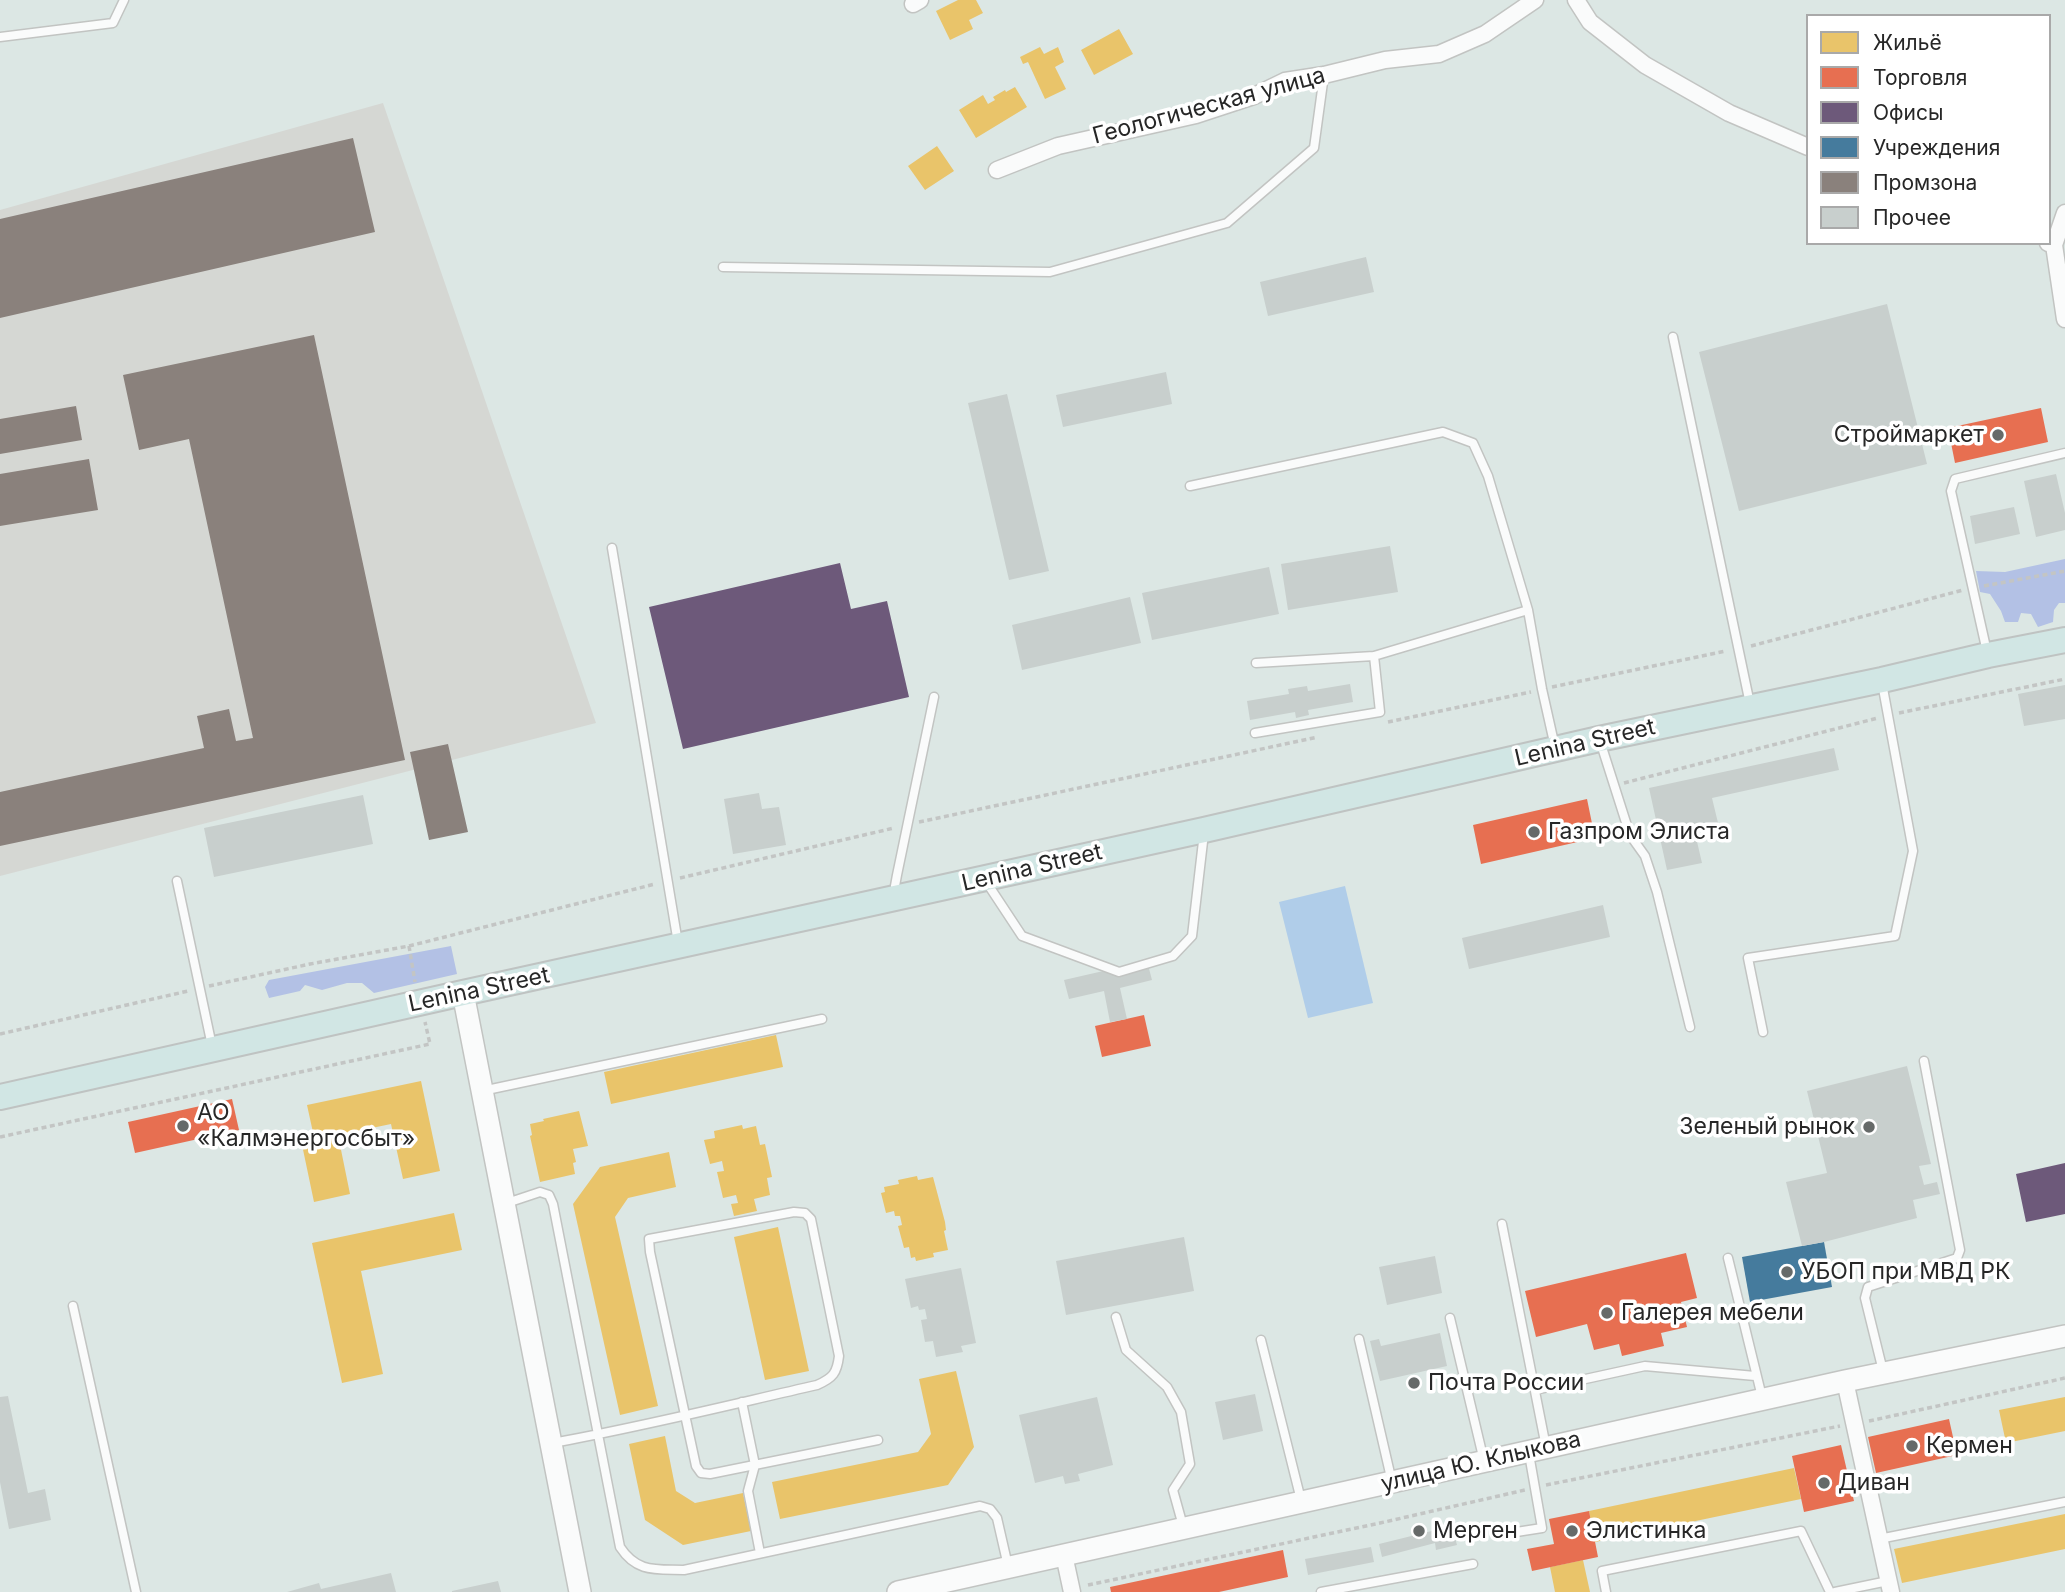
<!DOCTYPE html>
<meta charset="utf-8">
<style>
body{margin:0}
#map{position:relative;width:2065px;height:1592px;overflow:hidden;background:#dce7e4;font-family:Inter,sans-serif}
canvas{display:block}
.legend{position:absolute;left:1806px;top:14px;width:245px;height:231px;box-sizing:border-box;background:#fff;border:2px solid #a9a9a9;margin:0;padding:9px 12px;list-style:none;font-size:21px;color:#272727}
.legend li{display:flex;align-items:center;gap:14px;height:35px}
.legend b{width:35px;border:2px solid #a9a9a9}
</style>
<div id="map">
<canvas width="2065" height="1592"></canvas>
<ul class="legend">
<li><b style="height:19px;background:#e9c46a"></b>Жильё</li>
<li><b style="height:19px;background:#e76f51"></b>Торговля</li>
<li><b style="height:19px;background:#6d597a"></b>Офисы</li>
<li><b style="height:19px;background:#457b9d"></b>Учреждения</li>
<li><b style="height:19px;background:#8a817c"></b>Промзона</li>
<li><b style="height:19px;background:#c8cfcd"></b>Прочее</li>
</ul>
</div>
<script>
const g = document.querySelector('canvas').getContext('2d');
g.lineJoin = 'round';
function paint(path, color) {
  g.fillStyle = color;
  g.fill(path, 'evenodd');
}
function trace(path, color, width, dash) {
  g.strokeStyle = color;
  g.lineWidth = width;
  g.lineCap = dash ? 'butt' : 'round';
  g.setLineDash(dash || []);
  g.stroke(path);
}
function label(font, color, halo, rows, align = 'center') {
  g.font = font + ' Inter,sans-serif';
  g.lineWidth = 7;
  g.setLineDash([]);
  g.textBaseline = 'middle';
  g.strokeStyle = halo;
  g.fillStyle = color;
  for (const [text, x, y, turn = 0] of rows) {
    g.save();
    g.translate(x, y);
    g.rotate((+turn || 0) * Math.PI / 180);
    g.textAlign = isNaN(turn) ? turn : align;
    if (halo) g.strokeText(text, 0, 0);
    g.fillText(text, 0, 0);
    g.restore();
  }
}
paint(new Path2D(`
 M383,103l213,620 -596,153v-666z`), '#d5d7d3');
paint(new Path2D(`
 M2065,559v44h-6l-5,7 -1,12 -15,5 -7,-13 -10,-1 -3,9h-13l-4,-11 -11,-17 -10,-2 -4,-21 29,1z
 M451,946l6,28 -83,19 -12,-10h-15l-25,7 -17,-5 -5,6 -31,7 -4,-11 4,-7z`), '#b3c1e5');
paint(new Path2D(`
 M1345,886l28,117 -65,15 -29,-116z`), '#b0cde9');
paint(new Path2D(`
 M958,0h18l7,13 -14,7 4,9 -23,11 -14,-29z
 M1119,29l14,25 -39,21 -13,-25z
 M1040,47l4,7 14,-7 6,15 -9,5 11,22 -21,10 -17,-37 -5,2 -3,-7z
 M1015,87l12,20 -51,31 -17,-28 24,-15 5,9 7,-4 -2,-3 12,-7 1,2z
 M937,146l17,25 -29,19 -17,-24z
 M776,1035l7,32 -172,37 -7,-32z
 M421,1081l19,90 -37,8 -12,-55 -53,11 12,59 -36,8 -13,-62 13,-3 -7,-32z
 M579,1111l9,35 -15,3 3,13 -3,1 2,11 -35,8 -10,-46 2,-1 -2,-11 14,-3 -1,-2z
 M742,1125l1,4 13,-3 4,19 5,-1 7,33 -5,1 3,17 -16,4 3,12 -23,5 -3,-12 7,-1 -2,-8 -13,3 -6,-26 7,-1 -2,-10 -12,3 -6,-24 11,-2 -1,-7z
 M669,1152l7,35 -48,11 -13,19 43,189 -38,9 -47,-211 27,-37z
 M917,1176l1,4 15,-3 12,45 1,8 -2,1 4,19 -15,3 1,4 -18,4 -1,-4 -4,1 -2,-11 -5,1 -6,-22 4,-1 -2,-9h-5l-1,-5 -8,2 -5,-20 4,-1 -1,-5 15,-3 -1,-4z
 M454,1213l8,37 -101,21 22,103 -41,9 -30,-140z
 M778,1227l31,144 -44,9 -31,-143z
 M956,1371l18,76 -26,38 -168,34 -8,-37 146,-30 13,-18 -12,-55z
 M2065,1397v34l-59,12 -7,-33z
 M665,1436l11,55 19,12 48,-10 8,38 -68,14 -38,-25 -16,-76z
 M1794,1468l7,31 -206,43 -6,-31z
 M2065,1514v35l-163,34 -8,-34z
 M1583,1560l7,32h-35l-5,-25z`), '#e9c46a');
paint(new Path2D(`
 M2041,408l7,34 -93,21 -7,-35z
 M1587,799l8,39 -114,26 -8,-39z
 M1144,1015l7,31 -49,11 -7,-31z
 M232,1099l7,31 -104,23 -7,-31z
 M1686,1253l11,45 -16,4 6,25 -26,6 3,13 -42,10 -3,-12 -25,6 -7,-26 -51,13 -11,-46z
 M1949,1419l8,36 -81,18 -8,-36z
 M1841,1445l13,56 -50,11 -12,-56z
 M1589,1511l9,46 -66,14 -5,-22 27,-5 -5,-25z
 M1283,1550l5,27 -69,15h-108l-1,-5z`), '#e76f51');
paint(new Path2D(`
 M840,563l11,46 36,-8 22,96 -226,52 -34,-142z
 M2065,1163v51l-39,8 -10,-48z`), '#6d597a');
paint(new Path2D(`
 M1824,1242l8,45 -82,15 -8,-45z`), '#457b9d');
paint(new Path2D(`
 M353,138l22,94 -375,86v-99z
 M314,335l91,425 -405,86v-54l204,-44 -7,-32 32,-7 7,32 17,-3 -64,-299 -50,11 -16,-75z
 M76,406l6,34 -82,14v-35z
 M89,459l9,51 -98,16v-52z
 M448,744l20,88 -39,8 -19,-88z`), '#8a817c');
paint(new Path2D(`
 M1366,257l8,35 -106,24 -8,-34z
 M1887,304l40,160 -188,47 -40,-159z
 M1166,372l6,32 -109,23 -7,-32z
 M1007,394l42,177 -40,9 -41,-177z
 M2056,474l9,39v17l-29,7 -12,-56z
 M2014,507l6,27 -45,10 -5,-28z
 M1390,546l8,46 -110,18 -7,-46z
 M1269,567l10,47 -127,26 -10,-47z
 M1130,597l11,46 -119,27 -10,-45z
 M1350,684l3,18 -45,8 1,5 -13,3 -1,-6 -45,8 -3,-19 42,-7 -1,-5 19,-3 1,5z
 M2065,685v34l-41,7 -6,-32z
 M1834,748l5,22 -127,28 7,29 -24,6 7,30 -35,7 -18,-82z
 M759,793l3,16 17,-2 7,38 -53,9 -9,-55z
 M363,795l10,49 -159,33 -10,-49z
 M1603,905l7,32 -141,32 -7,-31z
 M1147,961l5,19 -32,8 7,31 -17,3 -6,-31 -35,8 -5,-19z
 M1907,1066l24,98 -12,2 5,19 13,-3 3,12 -27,6 4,18 -93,24 -22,4 -16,-64 41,-9 -20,-82z
 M1184,1237l10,54 -128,24 -10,-54z
 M1435,1256l7,37 -55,12 -8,-38z
 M961,1268l15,75 -15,3 2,6 -27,5 -3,-16 -8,1 -4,-22 6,-1 -2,-10 -6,1 -1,-4 -7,2 -6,-29z
 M1440,1333l7,33 -67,15 -10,-40 9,-2 2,7z
 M1255,1394l8,37 -40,9 -8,-38z
 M8,1396l20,97 17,-4 6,31 -42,9 -9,-47v-85z
 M1097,1397l16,68 -35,9 2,7 -15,3 -2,-8 -28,7 -16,-68z
 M1452,1526l5,19 -21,5 -1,-7 -53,14 -3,-13z
 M1371,1547l3,15 -66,13 -3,-16z
 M391,1573l5,19h-109l32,-9 2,6z
 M498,1581l3,11h-49v-1z`), '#c8cfcd');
const lane = new Path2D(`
 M0,37l113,-14 11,-23
 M723,267l327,5 177,-49 87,-75 10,-73
 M1673,337l77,367
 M1190,486l253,-54 30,11 15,33 40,134 14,79 13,58
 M612,548l66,395
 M1987,652l-36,-161 4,-12 110,-26
 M1256,663l118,-7 154,-46
 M1255,733l125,-21 -6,-56
 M1600,741l30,94 15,21 12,36 33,135
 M177,881l35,165
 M987,883l35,53 97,36 54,-16 19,-20 12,-103
 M898,896l-3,-10 2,-11 37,-178
 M1763,1032l-15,-74 147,-22 18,-85 -31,-168
 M482,1091l340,-72
 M507,1203l33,-11 9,3 4,9 67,343c17,26 36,22 64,23l296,-64 10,3 7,9 11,48
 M1502,1224l44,223
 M1728,1258l34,139
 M73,1306l63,286
 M1116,1317l10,33 41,37 14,25 9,52 -17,26 10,36
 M1450,1318l34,143
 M1359,1339l33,143
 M1261,1340l40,160
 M1883,1371l-18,-73 3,-11 89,-29 3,-8 -36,-189
 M1535,1390l110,-24 110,10
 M742,1402l13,63 -7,26 12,62
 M552,1443c89,-16 177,-38 265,-58 16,-7 20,-12 22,-29l-28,-137 -6,-6 -11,-1 -145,27 1,13 46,214 5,7 9,1 168,-34
 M1510,1533l32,-5 -13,-74
 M1879,1539l186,-37
 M1321,1592l152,-28
 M1606,1592l-4,-21 199,-40 29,61
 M1835,1592l53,-11`);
const street = new Path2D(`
 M1576,0l14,22 55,43 84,48 79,34
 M913,4l7,-4
 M997,170l61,-24 138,-31 58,-19 31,-15 39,-6 61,-15 54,-6 46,-20 50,-34
 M2048,243l6,2 11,74
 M2054,245l11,-32
 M1845,1381l46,211
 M1064,1555l8,37`);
const secondary = new Path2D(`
 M463,993l117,599
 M898,1592l947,-211 220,-45`);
const primary = new Path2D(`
 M0,1097l463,-104 741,-163 395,-91 283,-59 106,-25 77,-15`);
trace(lane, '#c2c4c2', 11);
trace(street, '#c2c4c2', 19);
trace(secondary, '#c2c4c2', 24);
trace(primary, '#bfc3c2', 28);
trace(new Path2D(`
 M1984,586l81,-15
 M1751,646l212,-56
 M1552,687l174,-36
 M1899,713l166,-34
 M1388,722l143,-30
 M1624,783l254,-65
 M919,822l399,-85
 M680,878l214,-50
 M409,946l6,36
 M209,986l101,-22 99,-18 246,-62
 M0,1034l188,-43
 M0,1137l430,-93 -5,-22
 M1869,1421l196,-43
 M1546,1485l294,-59
 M1088,1585l292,-62 145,-33`), '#c3c5c4', 3.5, [5, 3.5]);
trace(lane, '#fafbfb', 8);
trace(street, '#fafbfb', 16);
trace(secondary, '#fafbfb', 21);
trace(primary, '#d1e6e4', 24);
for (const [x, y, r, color] of [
 [1998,435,7,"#666a69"],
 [1534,832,7,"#666a69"],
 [183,1126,7,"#666a69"],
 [1869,1127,7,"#666a69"],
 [1787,1272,7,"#666a69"],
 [1607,1313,7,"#666a69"],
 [1414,1383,7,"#666a69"],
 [1912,1446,7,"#666a69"],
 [1824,1483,7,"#666a69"],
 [1419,1531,7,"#666a69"],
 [1572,1531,7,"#666a69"]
]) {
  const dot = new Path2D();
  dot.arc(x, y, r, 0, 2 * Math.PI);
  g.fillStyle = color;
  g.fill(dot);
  trace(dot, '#fff', 2.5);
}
label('23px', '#272727', '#fff', [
 ["Геологическая улица",1209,106,-15],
 ["Lenina Street",1585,743,-13],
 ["Lenina Street",1032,868,-13],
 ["Lenina Street",479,990,-12],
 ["улица Ю. Клыкова",1481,1462,-13]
]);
label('23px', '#272727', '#fff', [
 ["Строймаркет",1984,435,"right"],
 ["Газпром Элиста",1548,832],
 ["АО",197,1113],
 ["«Калмэнергосбыт»",197,1139],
 ["Зеленый рынок",1855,1127,"right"],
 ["УБОП при МВД РК",1801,1272],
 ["Галерея мебели",1621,1313],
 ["Почта России",1428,1383],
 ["Кермен",1926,1446],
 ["Диван",1838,1483],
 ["Мерген",1433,1531],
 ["Элистинка",1586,1531]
], 'left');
</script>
